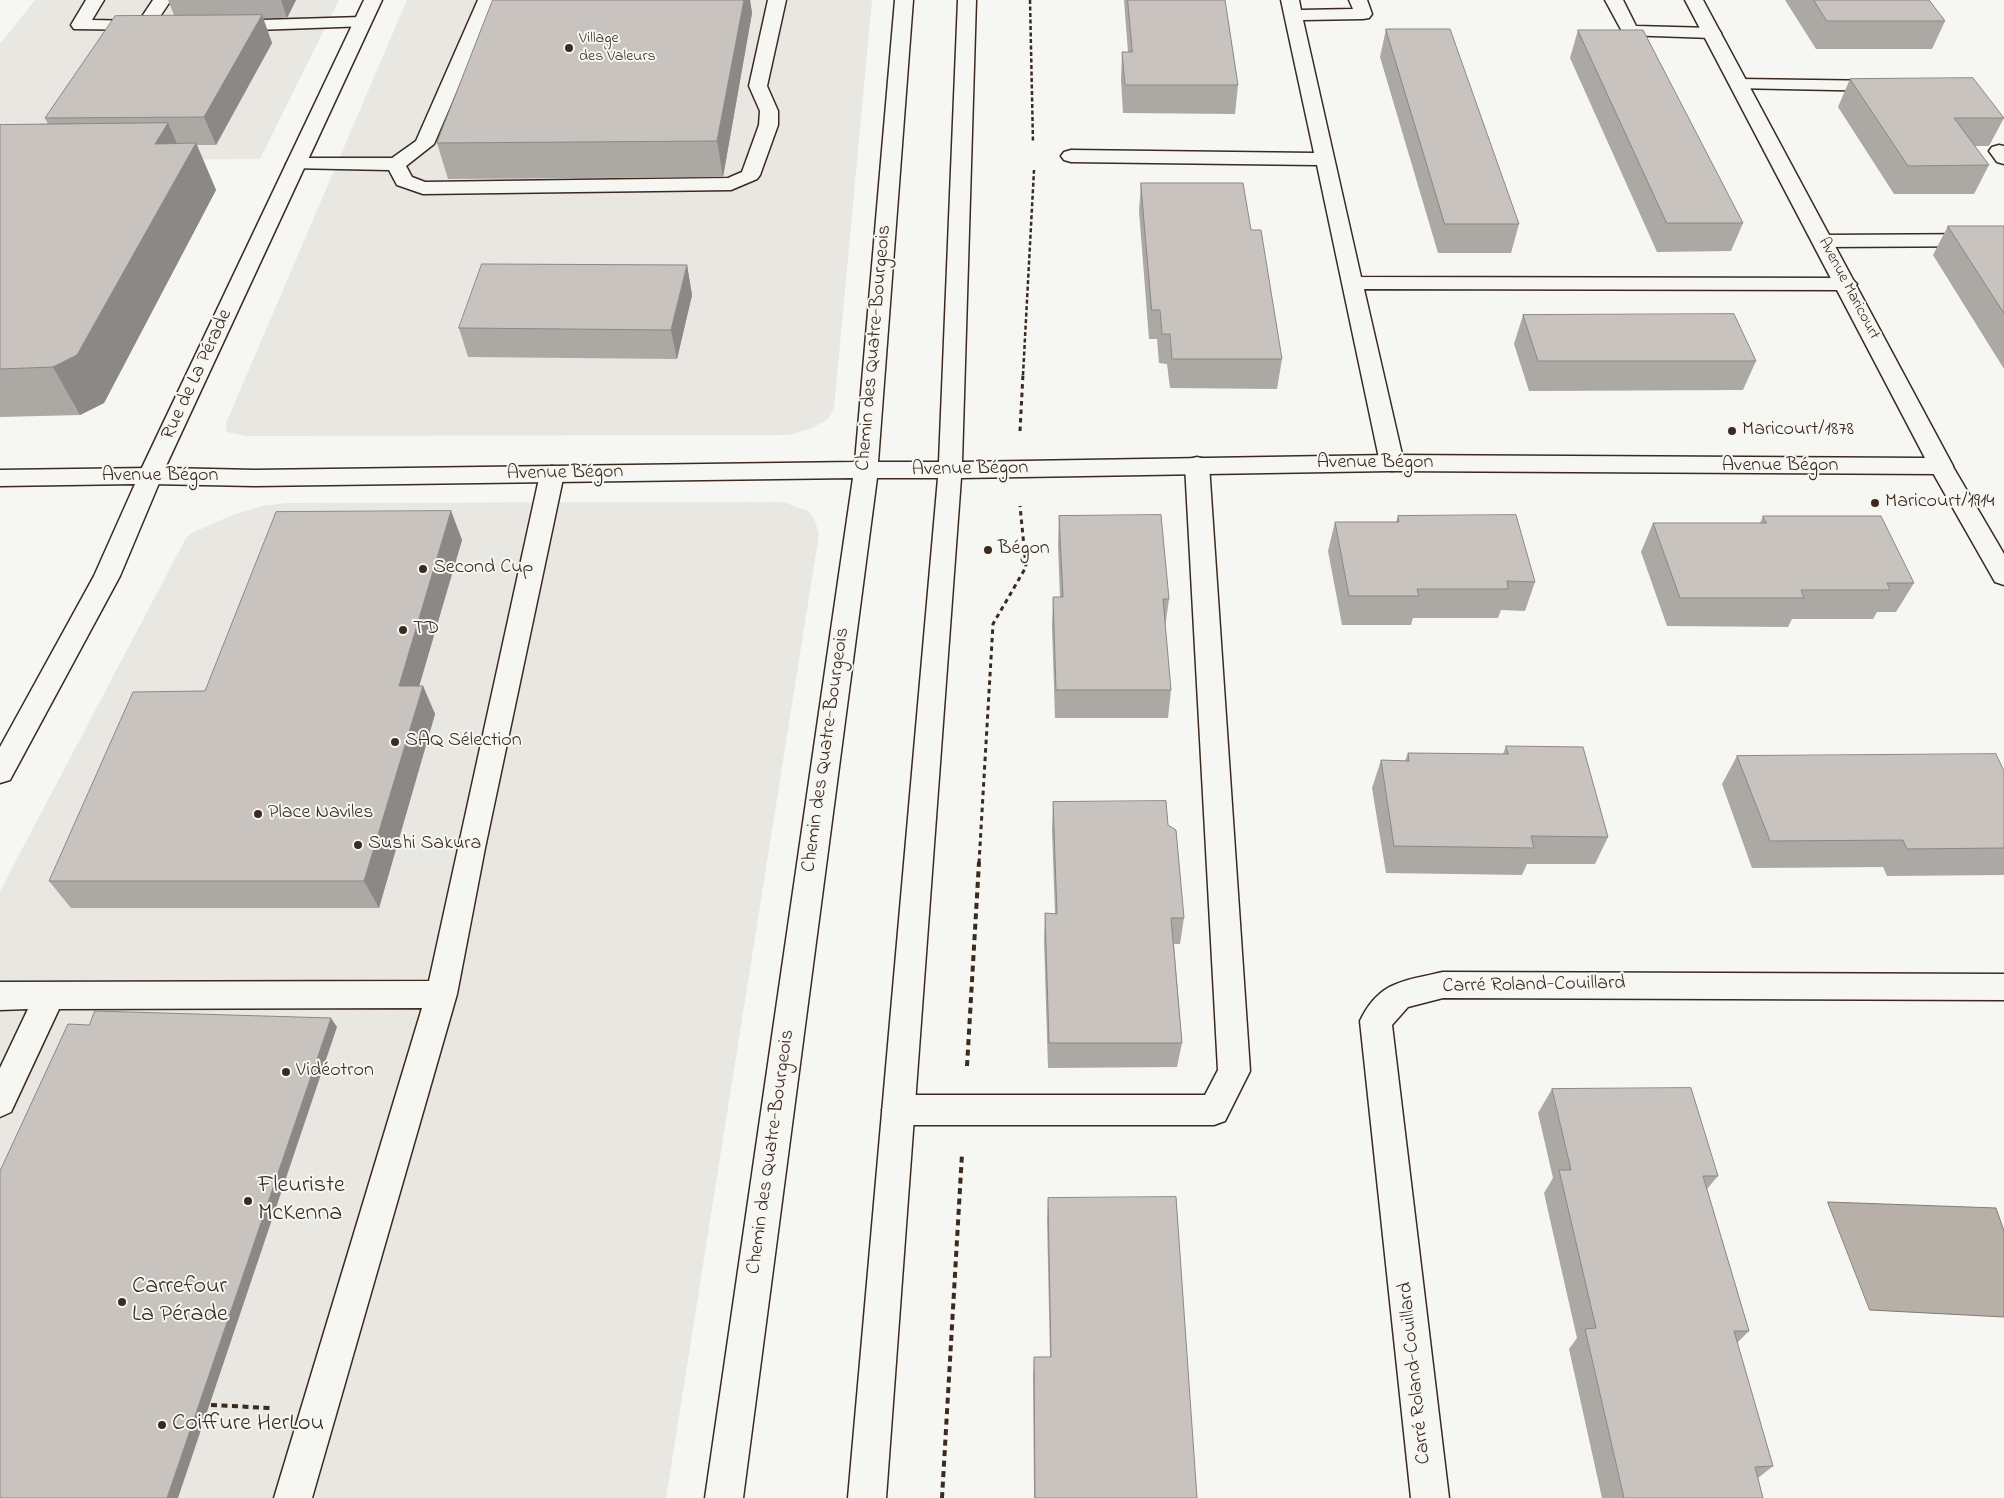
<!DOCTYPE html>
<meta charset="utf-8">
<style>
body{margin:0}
canvas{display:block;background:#f6f6f2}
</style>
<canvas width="2004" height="1498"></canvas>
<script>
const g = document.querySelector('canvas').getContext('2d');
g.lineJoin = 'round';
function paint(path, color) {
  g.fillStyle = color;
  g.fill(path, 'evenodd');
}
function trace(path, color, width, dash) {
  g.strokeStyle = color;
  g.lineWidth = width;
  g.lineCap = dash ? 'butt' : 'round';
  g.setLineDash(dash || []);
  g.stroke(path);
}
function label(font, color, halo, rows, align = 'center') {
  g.font = font + ' "Indie Flower",sans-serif';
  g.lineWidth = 4;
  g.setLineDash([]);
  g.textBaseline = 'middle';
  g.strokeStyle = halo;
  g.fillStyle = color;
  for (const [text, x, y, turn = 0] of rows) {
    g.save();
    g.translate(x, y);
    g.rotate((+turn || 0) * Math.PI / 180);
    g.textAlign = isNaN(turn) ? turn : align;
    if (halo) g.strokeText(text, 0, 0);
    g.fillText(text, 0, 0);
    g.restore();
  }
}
paint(new Path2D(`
 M35,0h304l-79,159 -260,2v-117z
 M407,0h465l-38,408 -6,11 -16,9 -23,7 -543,1 -19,-4 -1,-9z
 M783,502l25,9 6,7 5,16 -153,964h-666v-607l186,-353 4,-4 40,-18 32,-10 25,-3z`), '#e8e7e2');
const water = new Path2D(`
 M1828,1202l168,6 8,23v86l-134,-7z`);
paint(water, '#b6b0a9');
trace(water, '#857a71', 1);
const lane = new Path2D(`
 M86,0h18l-12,20 47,1 14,-21h18l-20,30 -77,-1 -3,-4z
 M478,0h18l-62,144 -28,22 6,11 13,5 303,-4 14,-6 17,-47 1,-14 -11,-25 19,-86h18l-19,86 11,25v14l-18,50 -3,4 -26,11 -308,4 -26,-9 -8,-15 -100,-2 -3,-4 3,-4 7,-2h96l24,-17z
 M1281,0h18l2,10 52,-1 -4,-9h18l5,14 -3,4 -6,1 -60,1 58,257 485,1 7,2 4,4 -4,4 -7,2 -482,-1 40,174 -4,6 -8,2 -8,-2 -4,-6 -63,-298 -246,-3 -7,-2 -3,-4 3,-4 7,-2 243,3z
 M1605,0h18l13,26 76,2 6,1 3,4 -3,4 -6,1 -88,-3z
 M362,17l6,1 3,4 -3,4 -140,5 -6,-1 -3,-4 3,-4 6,-1z
 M1739,79l146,2 6,1 3,4 -3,4 -6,1 -152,-3 -3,-4 3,-4z
 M1999,145l5,1v18l-7,-2 -8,-11 3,-4z
 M2004,234v12l-181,1 -7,-2 -3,-4 3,-4 7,-2z
 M1197,457l8,2 4,6 41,606 -25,50 -11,4h-316l-11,-4 -5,-11 5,-11 11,-4h307l13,-25 -33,-605 4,-6z
 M552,466l8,2 4,6 -79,374 -28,146 -145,504h-38l148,-490 -363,1 -48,103 -11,5v-49l28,-59 -28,1v-28l429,-1 111,-507 4,-6z`);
const street = new Path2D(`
 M1941,458l8,2 55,94v31l-9,-3 -66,-116 4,-6z
 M150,468l8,2 4,6 -42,100 -110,204 -10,3v-36l94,-171 41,-92 -135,2v-16z
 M1443,972l561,2v26l-561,-2 -35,9 -16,18 57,473h-38l-51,-477c19,-40 44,-40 83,-49z`);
const secondary = new Path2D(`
 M364,0h18l-217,468 90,2 600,-8 40,-462h18l-35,462h61l19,-462h18l-14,462 428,-7 535,3 -240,-458h18l250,466 -4,6 -8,2 -551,-3 -429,7 -75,1020h-38l90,-1020h-61l-134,1020h-38l148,-1020 -598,8 -105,-2 -8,-2 -4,-6z`);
trace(lane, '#3b2a1e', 3);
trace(street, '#3b2a1e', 3);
trace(secondary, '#3b2a1e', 3);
trace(new Path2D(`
 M1030,0l3,143
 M1023,375l11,-205`), '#3b2a1e', 2.5, [4, 2.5]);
trace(new Path2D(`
 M1020,431l3,-57
 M979,863l14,-239 33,-57 -6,-61`), '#3b2a1e', 3, [4.5, 4]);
trace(new Path2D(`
 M967,1066l12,-204
 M211,1405l59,3
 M942,1498l20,-344`), '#3b2a1e', 4, [6, 4.5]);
paint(lane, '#f6f6f2');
paint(street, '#f6f6f2');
paint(secondary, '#f6f6f2');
paint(new Path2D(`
 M168,0h128l-9,18h-24l9,25 -56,102h-19l19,45 -112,213 -24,12 -80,2v-292l48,-1 -3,-6 129,-103z
 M493,0h257l2,13 -29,164 -275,2 -11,-36z
 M1124,0h101l13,85 -3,29 -112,-1 -2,-33 1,-28h6z
 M1785,0h144l16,21 -13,28h-116z
 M1386,29l133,195 -8,29h-73l-58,-196z
 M1578,30l165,193 -12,28 -74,1 -87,-194z
 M1850,79l154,39 -15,28h-14l14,19 -15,29h-80l-56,-87z
 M1141,183l110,47 31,129 -5,30 -107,-1 -3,-24 -8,-1 -2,-24h-8l-10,-128z
 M1948,226h56v143l-71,-114z
 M687,265l5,30 -15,64 -209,-2 -9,-29z
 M1523,315l233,46 -13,29 -214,1 -15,-47z
 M451,511l11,29 -43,146h4l12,28 -56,194h-308l-22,-27 156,-190z
 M1059,516l110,83 -4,29 6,62 -3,28h-113l-3,-92 1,-29h7l-2,-52z
 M1398,516l137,66 -10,29 -24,-1 -3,8h-85l-2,7h-69l-14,-74 7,-29h61z
 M1763,516l151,67 -18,29h-19l-4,7h-81l-4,8 -121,-1 -26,-74 12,-29h107z
 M1506,746l102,91 -13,27h-68l-5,11 -136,-2 -14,-85 9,-28 24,1 3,-8 95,1z
 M1737,756l267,15v104l-117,1 -4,-9 -131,1 -30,-84z
 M1053,802l115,23 16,93 -4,26h-6l8,99 -5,24 -129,1 -4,-128 1,-27 10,1 -3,-84z
 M1552,1089l166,87 -11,13 42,142 -12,12 36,123 -15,12 5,20h-161l-33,-149 8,-11 -33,-145 9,-15 -15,-65z
 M1048,1198l149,300h-163l-1,-122 1,-19h16l-3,-137z`), '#aca8a3');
paint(new Path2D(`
 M281,0h15l-9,18z
 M744,0h6l2,13 -29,164 -6,-36z
 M262,15l10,28 -56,102 -12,-28z
 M168,123l17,39 11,-19 20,47 -112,213 -24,12 -27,-48 102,-223z
 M687,265l5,30 -15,64 -6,-29z
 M451,511l11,29 -51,174 -12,-28z
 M423,686l12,28 -56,194 -15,-27z
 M331,1018l6,9 -159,471h-11z`), '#8c8885');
const building = new Path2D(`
 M493,0h251l-27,141 -280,2z
 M1128,0h97l13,85h-113l-3,-33h10z
 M1814,0h115l16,21h-118z
 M262,15l-58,102 -159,1 70,-102z
 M1386,29h64l69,195h-74z
 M1578,30h65l100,193h-76z
 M1973,78l31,40h-50l35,47 -81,1 -58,-87z
 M168,123l-13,21 41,-1 -119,212 -24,12 -53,2v-244z
 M1141,183h102l8,47h10l21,129h-110l-2,-25h-8l-2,-24h-8z
 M1948,226h56v87z
 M482,264l205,1 -16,65 -212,-2z
 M1734,314l22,47h-218l-15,-46z
 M451,511l-52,175h24l-59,195h-315l84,-189 72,-1 71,-179z
 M1161,515l8,84h-6l8,91h-115l-3,-93h10l-4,-81z
 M1516,515l19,67 -28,-1 1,8h-91l2,7h-70l-14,-74h64l-1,-6z
 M1763,516h118l33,67h-27l3,7h-89l3,8h-124l-27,-75h113z
 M1506,746l77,1 25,90 -77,-1 3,12 -140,-2 -13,-86 28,1 -1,-8 100,1z
 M1996,754l8,17v77l-97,1 -4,-9 -133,1 -33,-85z
 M1166,801l2,24 8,5 8,88h-13l11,125h-133l-4,-130 12,1 -4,-112z
 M95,1011l236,7 -164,480h-167v-327l68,-147 21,1z
 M1691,1088l27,88h-15l46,155h-15l39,135 -18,1 8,31h-139l-39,-169 11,-1 -37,-158h12l-19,-81z
 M1176,1197l21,301h-162l-1,-141h17l-3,-159z`);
paint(building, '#c8c3be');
trace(building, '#8c8885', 1);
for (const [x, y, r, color] of [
 [569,48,5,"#3b2a1e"],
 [1732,431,5,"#3b2a1e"],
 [1875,503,5,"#3b2a1e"],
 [988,550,5,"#3b2a1e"],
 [423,569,5,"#3b2a1e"],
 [403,630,5,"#3b2a1e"],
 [395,742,5,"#3b2a1e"],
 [258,814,5,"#3b2a1e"],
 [358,845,5,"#3b2a1e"],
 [286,1072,5,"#3b2a1e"],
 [248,1201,5,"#3b2a1e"],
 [122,1302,5,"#3b2a1e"],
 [162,1425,5,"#3b2a1e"]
]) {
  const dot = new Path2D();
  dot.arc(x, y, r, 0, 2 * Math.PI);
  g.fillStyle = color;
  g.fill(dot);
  trace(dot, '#f6f6f2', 2);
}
label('16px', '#3b2a1e', '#f6f6f2', [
 ["Village",579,39],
 ["des Valeurs",579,57]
], 'left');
label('16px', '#3b2a1e', '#f6f6f2', [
 ["Avenue Maricourt",1848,289,62]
]);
label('20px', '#3b2a1e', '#f6f6f2', [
 ["Chemin des Quatre-Bourgeois",875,348,-85],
 ["Rue de La Pérade",198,375,-65],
 ["Avenue Bégon",1375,464],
 ["Avenue Bégon",1780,467],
 ["Avenue Bégon",970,470,-1],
 ["Avenue Bégon",565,474,-1],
 ["Avenue Bégon",160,477],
 ["Chemin des Quatre-Bourgeois",827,750,-82],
 ["Carré Roland-Couillard",1534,986,-1],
 ["Chemin des Quatre-Bourgeois",772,1152,-82],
 ["Carré Roland-Couillard",1416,1373,-96]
]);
label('20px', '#3b2a1e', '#f6f6f2', [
 ["Maricourt/1878",1742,431],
 ["Maricourt/1914",1885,503],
 ["Bégon",998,550],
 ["Second Cup",433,569],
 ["TD",413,630],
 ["SAQ Sélection",405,742],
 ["Place Naviles",268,814],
 ["Sushi Sakura",368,845],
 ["Vidéotron",296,1072]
], 'left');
label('24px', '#3b2a1e', '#f6f6f2', [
 ["Fleuriste",258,1187],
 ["McKenna",258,1215],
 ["Carrefour",132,1288],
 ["La Pérade",132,1316],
 ["Coiffure HerLou",172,1425]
], 'left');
</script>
